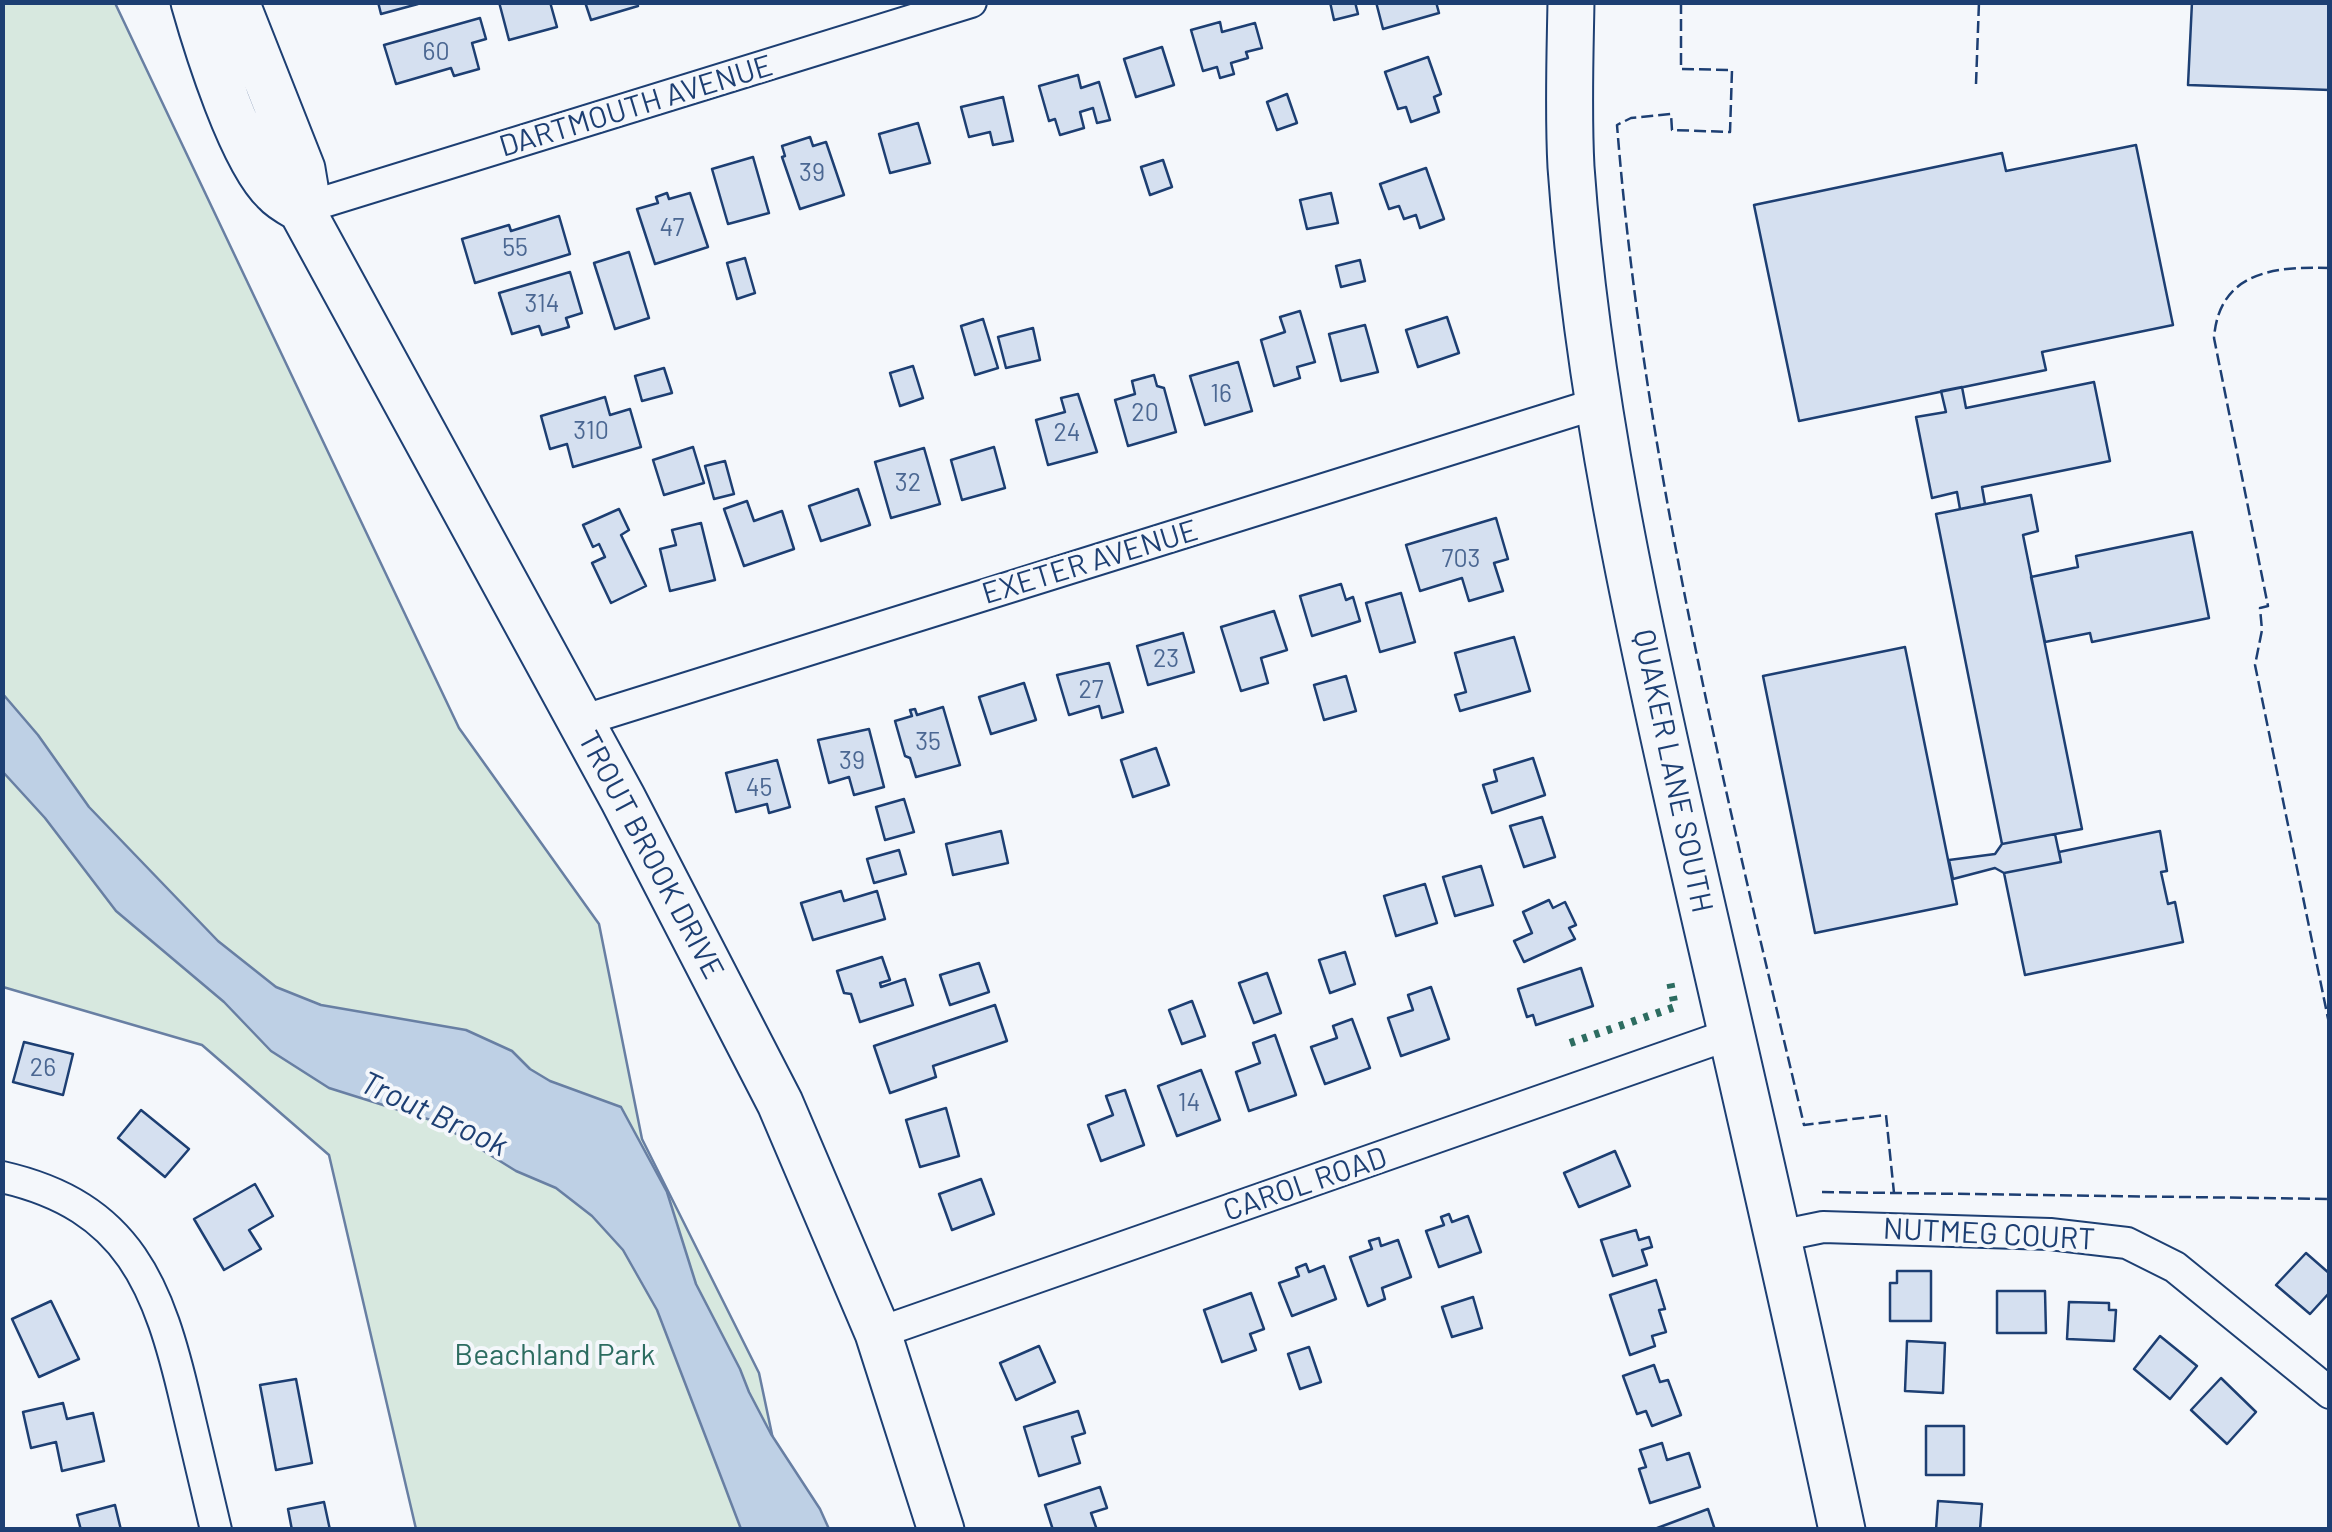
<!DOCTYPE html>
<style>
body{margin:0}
#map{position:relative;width:2332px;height:1532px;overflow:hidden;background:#f4f7fb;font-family:Barlow,sans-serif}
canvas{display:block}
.frame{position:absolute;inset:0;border:5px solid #1d3f73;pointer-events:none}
</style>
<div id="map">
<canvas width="2332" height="1532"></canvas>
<div class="frame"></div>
</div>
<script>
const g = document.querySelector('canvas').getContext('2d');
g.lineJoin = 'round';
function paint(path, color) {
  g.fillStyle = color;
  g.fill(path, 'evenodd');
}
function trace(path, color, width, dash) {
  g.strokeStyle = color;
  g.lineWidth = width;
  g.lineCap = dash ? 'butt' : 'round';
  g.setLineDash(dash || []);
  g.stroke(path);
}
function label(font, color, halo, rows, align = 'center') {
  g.font = font + ' Barlow,sans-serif';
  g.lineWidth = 8;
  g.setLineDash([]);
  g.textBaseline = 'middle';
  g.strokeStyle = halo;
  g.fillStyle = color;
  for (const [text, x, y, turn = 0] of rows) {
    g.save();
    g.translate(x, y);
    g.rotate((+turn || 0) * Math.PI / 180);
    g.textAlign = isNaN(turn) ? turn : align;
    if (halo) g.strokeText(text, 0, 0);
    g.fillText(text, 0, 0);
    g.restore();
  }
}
const green = new Path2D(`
 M2,3h113l344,725 140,196 43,215 117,234 33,156h-376l-87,-374 -127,-110 -199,-58z`);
paint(green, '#d7e8df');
trace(green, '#687fa3', 2.5);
const water = new Path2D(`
 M2,693l36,42 51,72 129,134 58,46 45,18 145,25 46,21 18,18 20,12 71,26 46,85 29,92 44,85 9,23 22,42 49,75 9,20h-88l-84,-219 -34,-60 -31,-34 -36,-28 -40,-17 -79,-49 -108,-34 -58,-37 -47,-49 -108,-91 -71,-93 -42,-46z`);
paint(water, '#bed0e5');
trace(water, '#687fa3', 2.5);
const building = new Path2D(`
 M378,2h39l1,2 -37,10z
 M499,2h51l7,25 -48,13z
 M585,2h52l1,4 -47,14z
 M1330,2h25l3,12 -24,6z
 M1376,2h60l3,11 -56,16z
 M2192,2h138v88l-142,-5z
 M480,18l6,21 -14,4 7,26 -25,7 -3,-8 -55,16 -12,-39z
 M1220,22l2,10 33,-9 7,25 -16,4 2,6 -17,5 3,11 -14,4 -3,-11 -14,4 -12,-41z
 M1162,47l12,38 -38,12 -12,-38z
 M1428,57l13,37 -7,3 5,15 -28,10 -5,-15 -8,2 -13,-37z
 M1078,75l3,13 18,-6 11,38 -13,3 -4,-15 -13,4 4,16 -24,7 -5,-16 -6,2 -10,-35z
 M1287,94l10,29 -20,7 -10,-28z
 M1003,97l10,44 -20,4 -3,-13 -21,5 -8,-30z
 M918,123l12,40 -40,10 -11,-39z
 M810,137l3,9 13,-4 18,53 -44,14 -18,-52 3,-1 -3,-10z
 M2136,145l37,180 -131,27 4,18 -247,51 -45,-216 248,-52 4,18z
 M753,157l16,56 -41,11 -16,-55z
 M1163,160l9,27 -22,8 -9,-28z
 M1426,168l18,51 -24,9 -4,-13 -12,4 -5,-13 -10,3 -9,-25z
 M667,193l2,6 21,-6 18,54 -53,17 -18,-55 21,-6 -2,-6z
 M1331,193l7,30 -31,6 -7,-29z
 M559,216l11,38 -95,29 -13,-44 47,-14 2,6z
 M629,252l20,66 -34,11 -21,-66z
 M745,258l10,35 -18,6 -10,-36z
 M1360,260l5,21 -24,6 -5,-21z
 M570,272l12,41 -16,5 3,9 -27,8 -3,-9 -27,8 -13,-41z
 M1300,311l15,51 -18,5 3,11 -26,8 -13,-46 24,-8 -5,-15z
 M1447,317l12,36 -41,14 -12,-37z
 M983,319l15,49 -23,7 -14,-49z
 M1365,325l13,47 -37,9 -12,-47z
 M1033,328l7,32 -34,8 -8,-31z
 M1238,362l14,49 -47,14 -15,-49z
 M913,366l10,32 -23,8 -10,-33z
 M664,368l8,25 -30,8 -7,-25z
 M1154,375l3,11 7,2 12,44 -48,14 -13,-46 20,-6 -3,-13z
 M2094,382l16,79 -128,26 3,17 -25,5 -3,-17 -25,6 -16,-81 30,-5 -5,-21 21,-4 4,21z
 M1078,394l19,58 -49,13 -12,-45 29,-8 -4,-14z
 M605,397l5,18 20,-6 11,38 -68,20 -6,-23 -17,5 -9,-33z
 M693,447l11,36 -40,12 -11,-35z
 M994,447l11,41 -43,12 -11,-40z
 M924,448l16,56 -49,14 -16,-56z
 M725,461l9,33 -20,5 -9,-33z
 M858,489l12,36 -49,16 -12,-35z
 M2031,495l7,36 -15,4 59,294 -80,15 -66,-330z
 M747,501l7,20 28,-10 12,38 -50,17 -20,-57z
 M619,509l10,21 -8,5 25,51 -35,17 -19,-40 13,-6 -6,-13 -6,3 -10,-22z
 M1496,518l12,41 -14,4 9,28 -34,10 -7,-23 -42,13 -14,-46z
 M701,523l14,57 -45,11 -10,-42 16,-4 -4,-15z
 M2192,532l17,86 -117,24 -2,-9 -45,9 -14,-65 47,-10 -2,-11z
 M1341,584l5,16 7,-3 7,24 -48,15 -12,-40z
 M1401,593l14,49 -35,10 -14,-49z
 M1274,611l13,39 -26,8 7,25 -27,8 -20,-64z
 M1183,633l11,39 -46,13 -11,-39z
 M1514,637l16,54 -70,20 -5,-16 11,-3 -11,-39z
 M1905,647l52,257 -142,29 -52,-257z
 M1109,663l14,49 -21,6 -3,-12 -30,9 -12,-40z
 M1346,676l10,35 -32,9 -10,-35z
 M1024,683l12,37 -45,14 -12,-37z
 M943,707l17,58 -44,12 -6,-19 -5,-2 -10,-35 17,-5 -2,-6 5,-1 2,6z
 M869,729l15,58 -30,8 -5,-18 -20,6 -11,-43z
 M1156,748l13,37 -36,12 -12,-37z
 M1533,758l12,37 -53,18 -9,-28 14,-4 -3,-11z
 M777,760l13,47 -21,6 -2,-9 -31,8 -10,-39z
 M904,799l10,33 -29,8 -9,-33z
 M1542,817l13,40 -31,10 -14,-41z
 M1001,831l7,32 -55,12 -7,-31z
 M2160,831l7,40 -6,1 7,32 7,-2 8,40 -158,33 -21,-102 57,-11 -2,-10z
 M2055,834l6,28 -57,11 -9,-5 -42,11 -4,-19 46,-6 7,-10z
 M899,850l7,24 -32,9 -7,-24z
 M1481,866l12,39 -38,11 -12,-39z
 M1425,884l12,39 -41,13 -12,-40z
 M841,891l3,10 33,-10 8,28 -72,21 -12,-37z
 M1549,900l4,8 12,-6 11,23 -7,3 6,11 -51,23 -10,-21 18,-8 -9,-21z
 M1345,952l10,32 -25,9 -11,-33z
 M882,957l8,23 -10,3 1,4 24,-8 8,26 -53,17 -9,-28 -7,-1 -7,-22z
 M979,963l10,29 -39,13 -10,-30z
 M1581,968l12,38 -57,19 -3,-10 -6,2 -9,-28z
 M1267,973l14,40 -27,10 -15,-40z
 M1431,987l18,52 -48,17 -13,-38 25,-8 -5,-15z
 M1192,1001l13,35 -23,8 -13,-34z
 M995,1005l12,36 -74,25 3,11 -46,16 -16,-47z
 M1352,1019l18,49 -45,16 -14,-37 26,-9 -4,-12z
 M1275,1035l21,60 -47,16 -13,-39 24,-9 -7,-20z
 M24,1042l49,12 -10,41 -50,-13z
 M1201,1070l19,50 -43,16 -19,-50z
 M1125,1090l19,55 -43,16 -13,-36 25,-10 -7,-19z
 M946,1108l13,48 -39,11 -14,-47z
 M141,1110l48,39 -24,28 -47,-39z
 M1615,1151l15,35 -51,21 -15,-34z
 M981,1179l13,35 -42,16 -13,-36z
 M255,1184l18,32 -24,14 12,19 -37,21 -30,-51z
 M1449,1214l3,8 16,-6 13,36 -42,15 -13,-36 18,-6 -3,-8z
 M1636,1230l3,10 10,-3 3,10 -10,3 5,15 -34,11 -12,-36z
 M1379,1238l2,8 17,-6 13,37 -29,11 3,11 -17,7 -18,-49 22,-8 -3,-8z
 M2306,1253l24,21v18l-20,22 -34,-29z
 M1306,1264l3,8 15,-6 12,33 -44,17 -13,-33 20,-7 -3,-8z
 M1897,1271h34v50h-41v-38h7z
 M1656,1280l9,29 -6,1 7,22 -14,4 3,10 -25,9 -20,-60z
 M1997,1291h48l1,42h-49z
 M1251,1293l13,36 -14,5 6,16 -34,12 -18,-52z
 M1473,1297l9,31 -30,9 -10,-30z
 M51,1301l28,58 -40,18 -27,-58z
 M2069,1302l40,1v7h7l-2,31 -47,-2z
 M2160,1336l37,30 -27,33 -36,-30z
 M1907,1341l38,2 -2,50 -38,-2z
 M1039,1346l16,36 -39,18 -16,-37z
 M1309,1347l12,35 -21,7 -12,-35z
 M1654,1365l6,17 8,-2 13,35 -29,11 -6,-15 -9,3 -14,-38z
 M2221,1378l35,34 -29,32 -36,-34z
 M296,1379l16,84 -36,7 -16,-85z
 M63,1403l4,16 26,-6 11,48 -42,10 -6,-29 -25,6 -8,-36z
 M1078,1411l7,22 -13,4 8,26 -41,13 -15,-49z
 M1926,1426h38v49h-38z
 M1662,1443l5,17 22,-7 11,34 -50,16 -11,-34 7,-2 -6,-17z
 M1100,1487l7,21 -16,5 6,17h-44l-8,-25z
 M1938,1501l44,3 -2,26h-44z
 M324,1502l6,28h-38l-4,-21z
 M115,1505l6,25h-40l-4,-15z
 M1708,1509l7,21h-63z`);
paint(building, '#d5e0f0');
trace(building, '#1d3f73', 2.5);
const street = new Path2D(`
 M301,209l670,-207
 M581,721l1018,-318
 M2,1177c128,29 157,110 184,226 10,42 20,84 30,127
 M1779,1236l44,-9 227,7 77,9 48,24 155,126
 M878,1333l853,-299`);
const secondary = new Path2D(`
 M194,2c13,46 48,158 81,189 7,8 17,13 26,18l322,590 157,304 98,230 63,197
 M236,2l66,167 3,18 -4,22
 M1571,2c-1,55 -3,110 0,165 16,225 65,449 115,669 53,231 107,462 156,694`);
trace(street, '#1d3f73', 34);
trace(secondary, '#1d3f73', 49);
trace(street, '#f4f7fb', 30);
trace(secondary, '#f4f7fb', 45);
trace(new Path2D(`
 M1570,1043l105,-36 -6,-31`), '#2c6c60', 8, [5, 8]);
trace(new Path2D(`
 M1681,2v67l51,1 -2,62 -58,-2 -1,-16 -40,4 -14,7c27,340 109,669 187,1000l82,-10 8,78
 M1976,84l3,-82
 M2330,268c-54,-2 -111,3 -116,70l54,268 -8,2 2,22 -7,35 75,363
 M1822,1192l508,7`), '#1d3f73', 2.5, [12, 5]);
label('25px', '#4b6792', null, [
 ["60",436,52],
 ["39",812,173],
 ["47",672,228],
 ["55",515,248],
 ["314",542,304],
 ["16",1221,394],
 ["20",1145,413],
 ["310",591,431],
 ["24",1067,433],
 ["32",908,483],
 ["703",1461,559],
 ["23",1166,659],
 ["27",1091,690],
 ["35",928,742],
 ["39",852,761],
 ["45",759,788],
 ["26",43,1068],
 ["14",1189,1103]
]);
label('30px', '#1d3f73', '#f4f7fb', [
 ["DARTMOUTH AVENUE",636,106,-17],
 ["EXETER AVENUE",1090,562,-17],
 ["QUAKER LANE SOUTH",1673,771,78],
 ["TROUT BROOK DRIVE",651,855,62],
 ["CAROL ROAD",1305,1184,-19],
 ["NUTMEG COURT",1989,1234,3]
]);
label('30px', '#2c6c60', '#f4f7fb', [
 ["Beachland Park",555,1355]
]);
label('italic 32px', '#1d3f73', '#f4f7fb', [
 ["Trout Brook",434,1114,25]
]);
</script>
